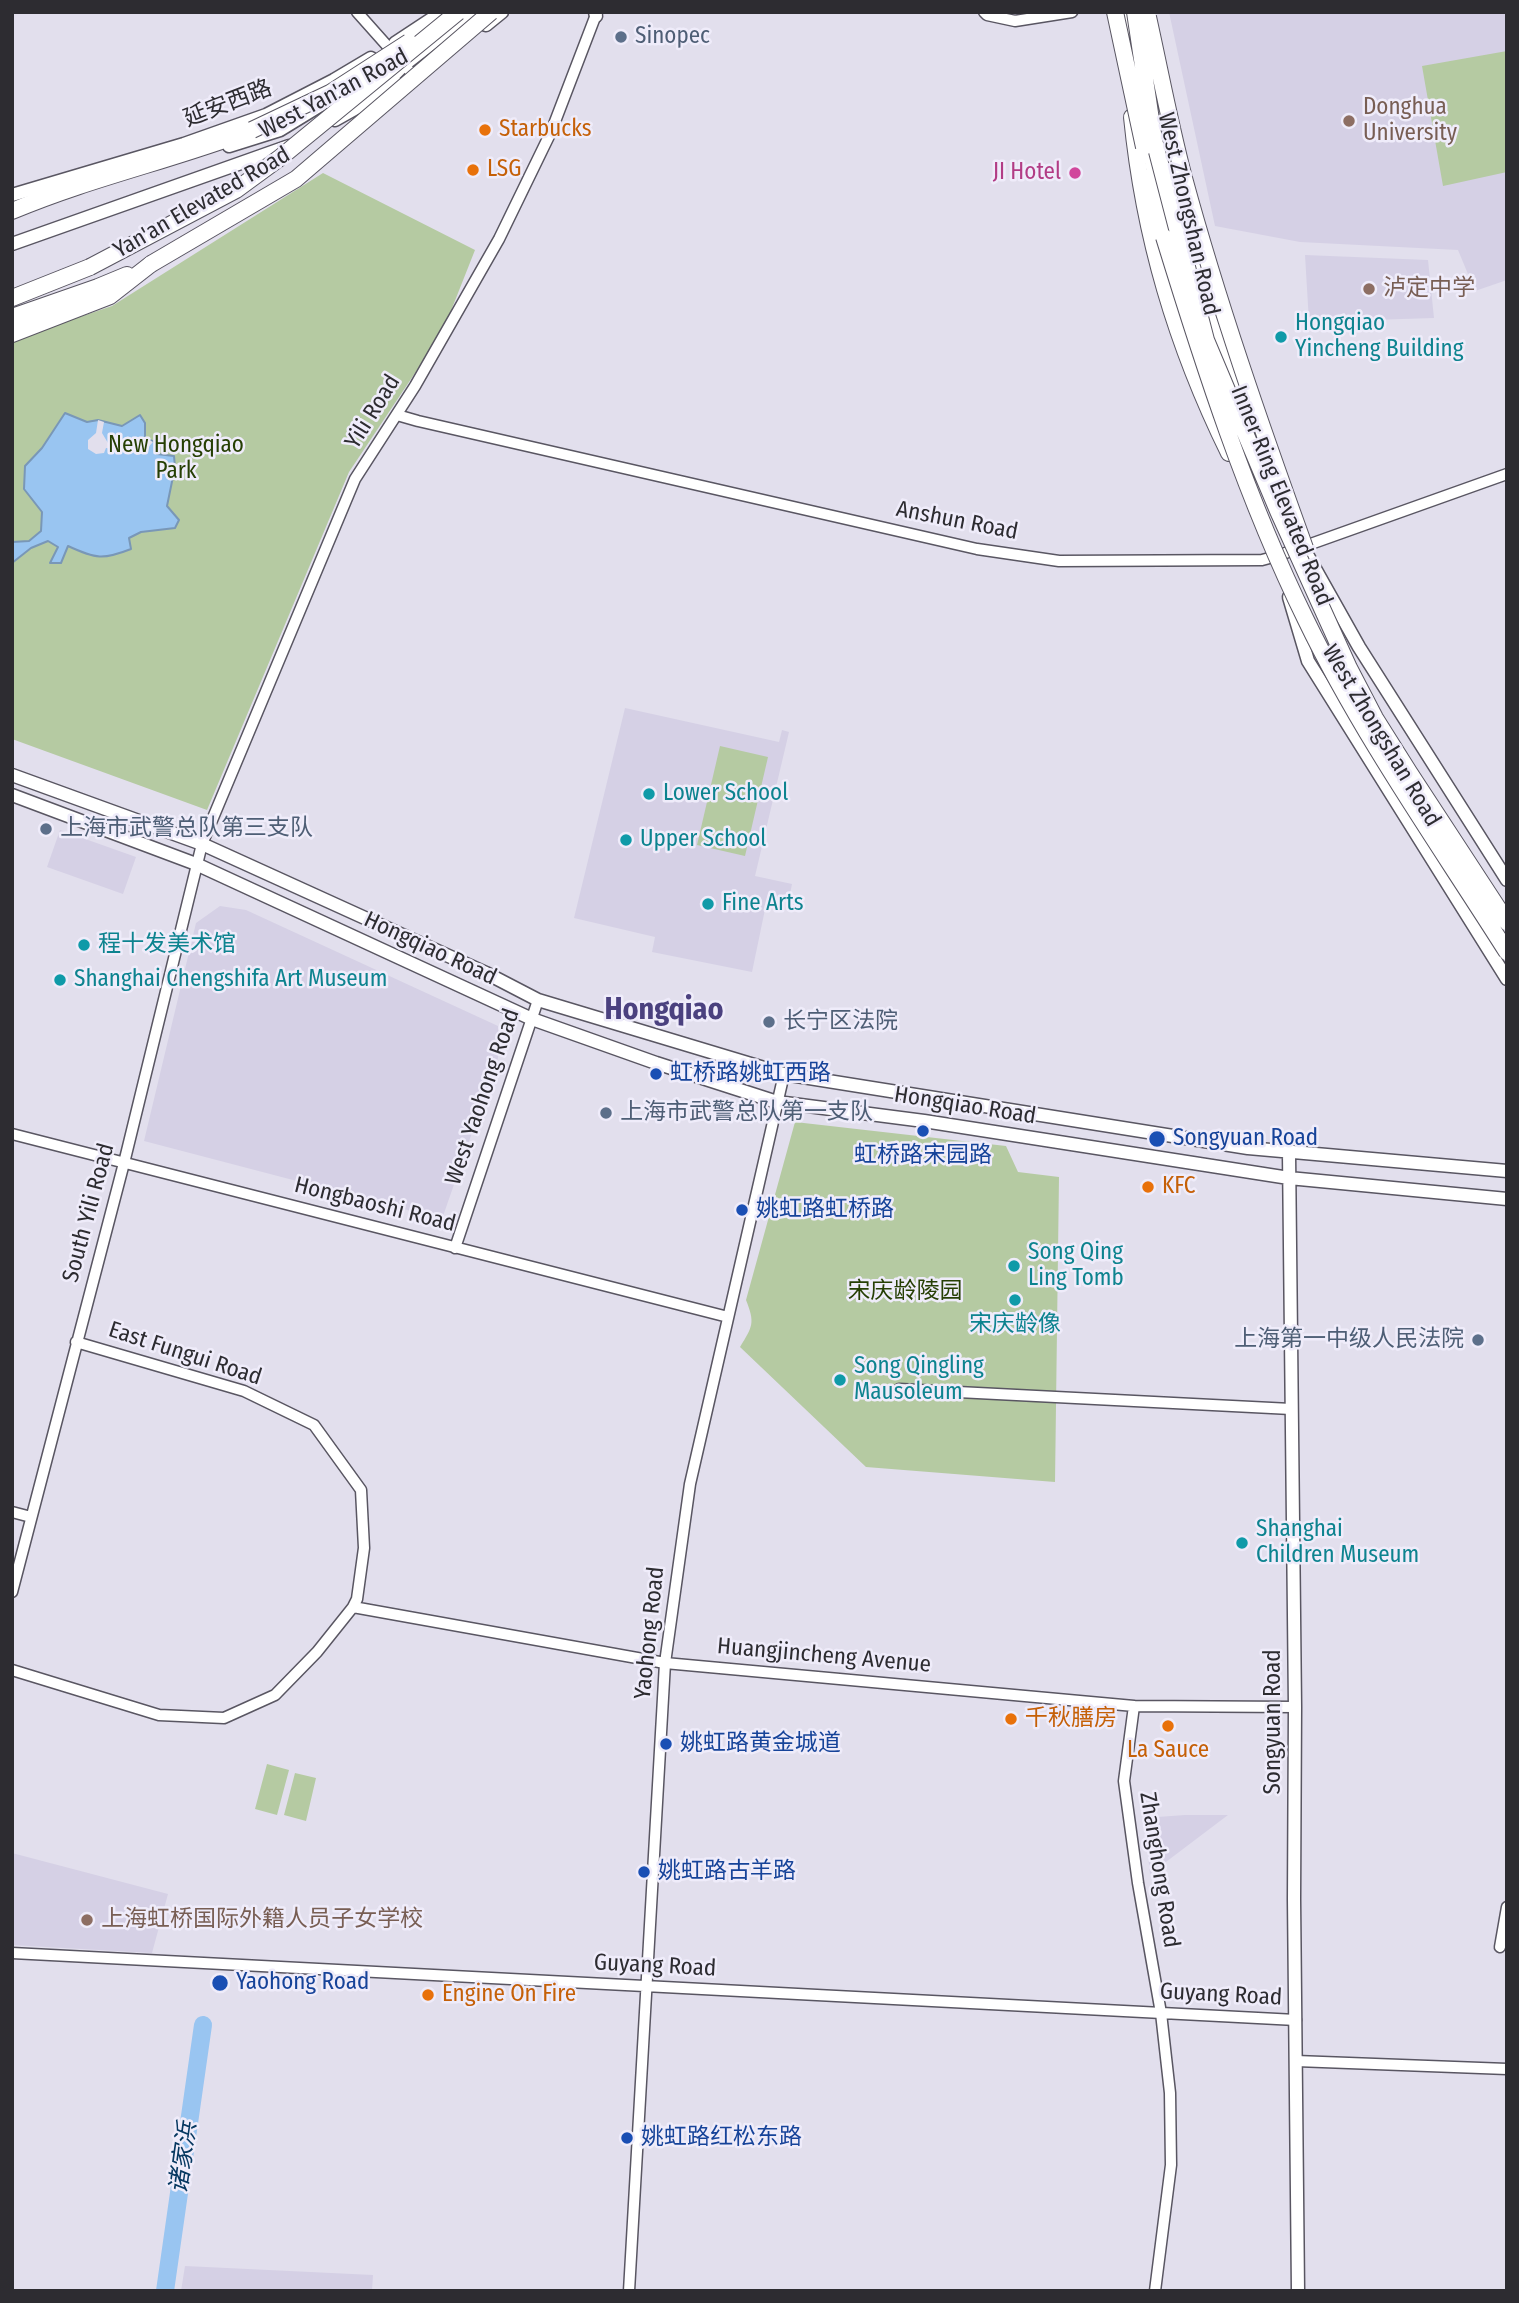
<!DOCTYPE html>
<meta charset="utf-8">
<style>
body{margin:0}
#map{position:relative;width:1519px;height:2303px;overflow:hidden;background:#e2dfed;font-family:"Fira Sans Condensed",sans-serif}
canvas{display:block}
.frame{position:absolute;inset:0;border:14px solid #2d2c31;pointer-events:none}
</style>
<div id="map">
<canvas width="1519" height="2303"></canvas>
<div class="frame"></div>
</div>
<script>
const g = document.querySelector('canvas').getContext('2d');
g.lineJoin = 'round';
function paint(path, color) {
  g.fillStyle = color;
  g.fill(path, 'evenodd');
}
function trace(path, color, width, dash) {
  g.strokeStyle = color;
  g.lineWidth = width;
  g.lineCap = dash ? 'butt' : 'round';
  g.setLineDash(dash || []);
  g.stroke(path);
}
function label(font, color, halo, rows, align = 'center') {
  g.font = font + ' "Fira Sans Condensed","Noto Sans SC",sans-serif';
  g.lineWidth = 5;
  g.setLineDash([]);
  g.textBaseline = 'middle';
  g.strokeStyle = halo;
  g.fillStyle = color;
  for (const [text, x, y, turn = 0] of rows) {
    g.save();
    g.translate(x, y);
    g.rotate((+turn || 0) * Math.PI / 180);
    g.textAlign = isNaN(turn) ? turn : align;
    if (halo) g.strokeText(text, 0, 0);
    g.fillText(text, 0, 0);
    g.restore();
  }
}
paint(new Path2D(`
 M1169,12h338v268l-32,11 -17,-41 -158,-8 -85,-16z
 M1305,255l123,5 6,58 -125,4z
 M625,708l154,34 3,-12 7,2 -34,144 37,8 -3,15 -21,-4 -16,77 -100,-20 3,-15 -81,-19z
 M60,830l76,27 -13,37 -76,-27z
 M220,906l26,4 252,116v32l-56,161 -298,-78 52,-218z
 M1185,1815h43l-78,59 -6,-56z
 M12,1853l156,41 -16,59 -140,-8z
 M185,2266l188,9 -1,16h-191z`), '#d5d0e5');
paint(new Path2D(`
 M1507,51v121l-64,14 -21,-120z
 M323,173l152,77 -32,81 -94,141 -142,338 -195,-71v-399l100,-34z
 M720,746l48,11 -23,99 -48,-11z
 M795,1122l211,24 12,26 41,5 -4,305 -189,-15 -126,-120c13,-21 15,-24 6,-47z
 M267,1764l22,6 -12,45 -22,-6z
 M295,1773l21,5 -10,43 -22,-6z`), '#b5caa2');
const water = new Path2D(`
 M65,413l22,9 11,-2 24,6 18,-11 5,8v15l12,5v11l17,2 1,11 -8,39 12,14 -4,8 -34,4 -12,6 2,11c-28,11 -35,10 -63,-3l-7,17h-11l8,-16 -10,-6 -17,7 -19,15v-21l17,-1 12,-10 1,-19 -18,-23 1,-23 17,-18z`);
paint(water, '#99c5f1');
trace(water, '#7997b7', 2);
paint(new Path2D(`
 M98,420l6,2 -2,11 6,10 24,2 5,-3 4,2 4,-6 8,4 -10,11 -6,2 -6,-4 -25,-3 -2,5 -8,1 -8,-5v-9l8,-7z`), '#e2dfed');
trace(new Path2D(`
 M165,2291l38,-266`), '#99c5f1', 18);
const minor = new Path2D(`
 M357,12l57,64
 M984,12l3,3 28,6 57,-9
 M397,415l21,6 559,128 82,12 203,-1 15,-4 230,-82
 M12,1134l716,183
 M455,1248l83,-248
 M899,1389l392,20
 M12,1512l19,5
 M12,1592l112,-429 78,-319 153,-365 60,-93 84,-147 52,-107 46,-120
 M353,1607l312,56 469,43 161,1
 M12,1670l147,45 65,3 51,-23 42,-43 36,-45 4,-8 7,-51 -3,-58 -47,-65 -70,-34 -168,-49
 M1134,1706l-10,75 14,102 23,130 9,80 1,72 -16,126
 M1500,1947l7,-40
 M12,1953l1284,67
 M1296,2061l211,8
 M629,2291l36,-628 25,-179 94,-410`);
const major = new Path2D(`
 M595,12l1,4
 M486,25l16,-13
 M395,43l47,-31
 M378,91l26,-26 68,-53
 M335,120l64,-36
 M1167,137c20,111 56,219 99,323
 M1147,140l8,44
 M229,146l51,-16 44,-27
 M12,195l172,-51 82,-29 68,-35 37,-22
 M12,244l277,-98
 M1300,542l59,105 148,233
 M1289,597l19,64 199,318
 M12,775l190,69 284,129 52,27 246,74 464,74 259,23
 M12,795l184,69 336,155 124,44 121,39 147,19 365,57 218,21
 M1289,1153l6,554 -1,192 4,392`);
const highway = new Path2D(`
 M1124,12l5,32
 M1132,117c12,120 44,228 97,336
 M1151,177l13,60
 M12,211c78,-33 161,-51 240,-81
 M12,298l78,-31
 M12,317l86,-30 29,-12
 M12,334l98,-38 41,-32`);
trace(minor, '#595662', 13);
trace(major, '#595662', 15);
trace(highway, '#595662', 18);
trace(minor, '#fff', 10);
trace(major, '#fff', 12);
trace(highway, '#fff', 16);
const highwayBridge = new Path2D(`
 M1115,12l29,135
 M1135,12l19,128 52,200 72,171 71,157 26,50 34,54 98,150
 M1148,17c12,54 22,108 36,161 34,125 77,248 121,370
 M252,130l78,-37 79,-51
 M1164,237c40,130 82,261 142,383 56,116 132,223 201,332
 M151,264l145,-85 195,-167
 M90,267l146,-77 45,-33 177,-145`);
trace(highwayBridge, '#595662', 18, []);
trace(highwayBridge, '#fff', 16);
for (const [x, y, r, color] of [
 [621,37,7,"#5c6f8a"],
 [1349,121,7,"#8d6e63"],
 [485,130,7,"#e8710a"],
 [473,170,7,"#e8710a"],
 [1075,173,7,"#d1479c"],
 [1369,289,7,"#8d6e63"],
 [1281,337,7,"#0f9aa8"],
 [649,794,7,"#0f9aa8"],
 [46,829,7,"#5c6f8a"],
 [626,840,7,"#0f9aa8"],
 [708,904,7,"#0f9aa8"],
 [84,945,7,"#0f9aa8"],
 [60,980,7,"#0f9aa8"],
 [769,1022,7,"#5c6f8a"],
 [656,1074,7,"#1a4fb4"],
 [606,1113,7,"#5c6f8a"],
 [923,1131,7,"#1a4fb4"],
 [1157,1139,9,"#1a4fb4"],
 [1148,1187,7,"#e8710a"],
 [742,1210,7,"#1a4fb4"],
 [1014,1266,7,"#0f9aa8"],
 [1015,1300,7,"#0f9aa8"],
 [1478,1340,7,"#5c6f8a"],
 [840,1380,7,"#0f9aa8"],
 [1242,1543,7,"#0f9aa8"],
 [1011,1719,7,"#e8710a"],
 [1168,1726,7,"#e8710a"],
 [666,1744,7,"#1a4fb4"],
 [644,1872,7,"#1a4fb4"],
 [87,1920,7,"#8d6e63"],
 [220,1983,9,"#1a4fb4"],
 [428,1995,7,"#e8710a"],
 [627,2138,7,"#1a4fb4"]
]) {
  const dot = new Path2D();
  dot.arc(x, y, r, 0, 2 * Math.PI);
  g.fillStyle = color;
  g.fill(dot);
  trace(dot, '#efecfa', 2.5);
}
label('23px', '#4e5e75', '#efecfa', [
 ["Sinopec",635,37],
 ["上海市武警总队第三支队",60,829],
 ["长宁区法院",783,1022],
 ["上海市武警总队第一支队",620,1113],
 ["上海第一中级人民法院",1464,1340,"right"]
], 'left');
label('23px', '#2d2c31', '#efecfa', [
 ["West Yan'an Road",334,94,-28],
 ["延安西路",228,104,-21],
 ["Yan'an Elevated Road",202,203,-30],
 ["West Zhongshan Road",1188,214,77],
 ["Yili Road",373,412,-58],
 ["Inner Ring Elevated Road",1281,496,68],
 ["Anshun Road",957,521,11],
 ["West Zhongshan Road",1381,736,59],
 ["Hongqiao Road",430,949,25],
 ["West Yaohong Road",483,1097,-71],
 ["Hongqiao Road",965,1106,9],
 ["Hongbaoshi Road",375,1205,14],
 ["South Yili Road",89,1213,-75],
 ["East Fungui Road",185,1354,18],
 ["Yaohong Road",650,1633,-84],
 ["Huangjincheng Avenue",824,1656,5],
 ["Songyuan Road",1274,1722,-90],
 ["Zhanghong Road",1159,1870,81],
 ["Guyang Road",655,1966,3],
 ["Guyang Road",1221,1995,3]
]);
label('23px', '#785e54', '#efecfa', [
 ["Donghua",1363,108],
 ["University",1363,134],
 ["泸定中学",1383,289],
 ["上海虹桥国际外籍人员子女学校",101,1920]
], 'left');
label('23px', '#c56008', '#efecfa', [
 ["Starbucks",499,130],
 ["LSG",487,170],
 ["KFC",1162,1187],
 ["千秋膳房",1025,1719],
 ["La Sauce",1168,1751,"center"],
 ["Engine On Fire",442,1995]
], 'left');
label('23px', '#b23c85', '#efecfa', [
 ["JI Hotel",1061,173]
], 'right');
label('23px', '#0d838f', '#efecfa', [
 ["Hongqiao",1295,324],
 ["Yincheng Building",1295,350],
 ["Lower School",663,794],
 ["Upper School",640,840],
 ["Fine Arts",722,904],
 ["程十发美术馆",98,945],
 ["Shanghai Chengshifa Art Museum",74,980],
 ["Song Qing",1028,1253],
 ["Ling Tomb",1028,1279],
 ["宋庆龄像",1015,1325,"center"],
 ["Song Qingling",854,1367],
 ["Mausoleum",854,1393],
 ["Shanghai",1256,1530],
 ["Children Museum",1256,1556]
], 'left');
label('23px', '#263f04', '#efecfa', [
 ["New Hongqiao",176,446],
 ["Park",176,472],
 ["宋庆龄陵园",905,1292]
]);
label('23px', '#164399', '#efecfa', [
 ["虹桥路姚虹西路",670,1074],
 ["Songyuan Road",1173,1139],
 ["虹桥路宋园路",923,1156,"center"],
 ["姚虹路虹桥路",756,1210],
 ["姚虹路黄金城道",680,1744],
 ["姚虹路古羊路",658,1872],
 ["Yaohong Road",236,1983],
 ["姚虹路红松东路",641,2138]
], 'left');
label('italic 24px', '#063860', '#efecfa', [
 ["诸家浜",184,2158,-82]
]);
label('bold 30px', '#4b417f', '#efecfa', [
 ["Hongqiao",664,1011]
]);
</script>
